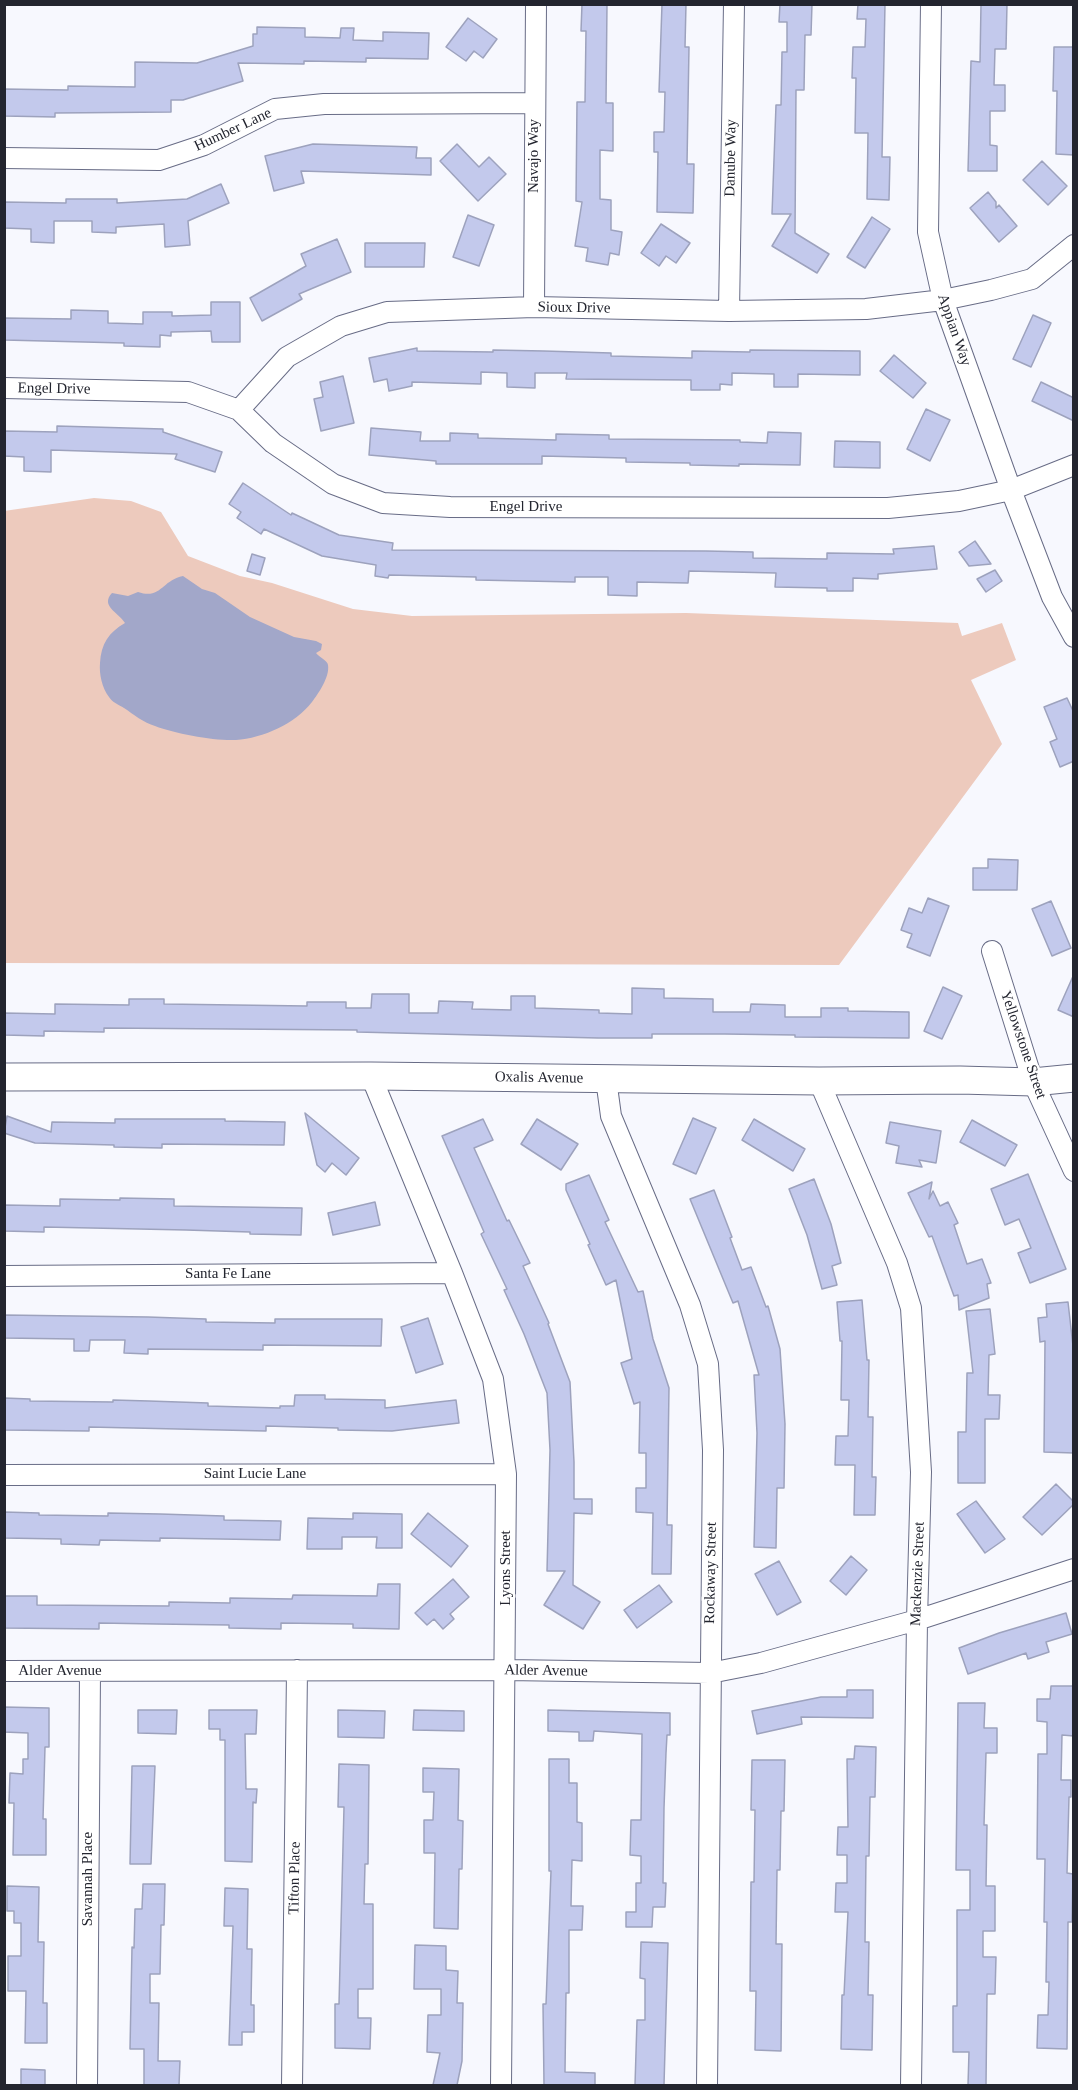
<!DOCTYPE html>
<style>
body{margin:0}
#map{position:relative;width:1078px;height:2090px;overflow:hidden;background:#f7f8fe;font-family:"Times New Roman",serif}
canvas{display:block}
.frame{position:absolute;inset:0;border:6px solid #23252f;pointer-events:none}
</style>
<div id="map">
<canvas width="1078" height="2090"></canvas>
<div class="frame"></div>
</div>
<script>
const g = document.querySelector('canvas').getContext('2d');
g.lineJoin = 'round';
function paint(path, color) {
  g.fillStyle = color;
  g.fill(path, 'evenodd');
}
function trace(path, color, width, dash) {
  g.strokeStyle = color;
  g.lineWidth = width;
  g.lineCap = dash ? 'butt' : 'round';
  g.setLineDash(dash || []);
  g.stroke(path);
}
function label(font, color, halo, rows, align = 'center') {
  g.font = font + ' "Times New Roman",serif';
  g.lineWidth = 5;
  g.setLineDash([]);
  g.textBaseline = 'middle';
  g.strokeStyle = halo;
  g.fillStyle = color;
  for (const [text, x, y, turn = 0] of rows) {
    g.save();
    g.translate(x, y);
    g.rotate((+turn || 0) * Math.PI / 180);
    g.textAlign = isNaN(turn) ? turn : align;
    if (halo) g.strokeText(text, 0, 0);
    g.fillText(text, 0, 0);
    g.restore();
  }
}
paint(new Path2D(`
 M94,498l37,3 30,11 27,44 52,20 32,7 81,26 59,7 274,-3 272,10 4,13 40,-13 14,37 -45,20 31,64 -163,221 -834,-2 -1,-452z`), '#edcabd');
paint(new Path2D(`
 M183,576l19,13 13,4 35,24 44,20 22,4 6,3 -1,6 -5,3c3,4 12,8 12,12 2,12 -10,29 -16,37 -17,22 -49,36 -76,38 -22,1 -60,-6 -81,-14 -11,-3 -22,-12 -31,-18 -5,-3 -12,-6 -15,-11 -7,-9 -10,-23 -9,-34 1,-19 9,-31 25,-40 -7,-11 -25,-17 -13,-30l16,3 10,-4c23,8 24,-12 45,-16z`), '#a2a7c9');
const building = new Path2D(`
 M582,4h25l-1,99h7v48l-13,-1v49l11,1v30l11,2 -3,23 -9,-2 -2,12 -22,-4 2,-13 -13,-2 7,-44 -6,-1 1,-99h8l1,-71h-5z
 M662,4h24l-1,43h4l-2,117h7l-1,49 -36,-1 1,-60h-4v-20h10l1,-40h-6z
 M780,4h32l-1,31h-6l-1,55h-8l-1,143 34,21 -12,19 -45,-27 19,-32h-19l4,-109h5l1,-53h5v-30h-8z
 M858,4h27l-3,153h8l-1,43 -22,-1 1,-66h-13l1,-55h-4l1,-31h12l1,-28h-9z
 M981,4h26l-1,45h-11l-1,36h11v26h-15v34l7,1v25h-29l3,-110 9,1z
 M468,18l29,21 -14,19 -9,-7 -8,10 -20,-14z
 M257,27l48,1v9l35,1 1,-10h13l-1,12 30,1v-9l46,1 -1,26 -62,-1v4l-62,-1v3l-66,-1 5,18 -60,19h-12v12l-116,1v4l-51,-1v-27l64,1v-4l67,1v-25l62,1 56,-17v-12h4z
 M1054,47h20v108l-18,-1 1,-63h-4z
 M313,144l104,3 -1,11h15v17l-130,-4 3,12 -30,8 -9,-35z
 M457,144l22,23 10,-10 17,17 -28,27 -38,-40z
 M1042,161l25,25 -19,19 -25,-25z
 M221,184l8,19 -41,18 2,24 -25,2 -1,-23 -48,3v6l-24,-1v-11h-38v22l-23,-1v-13l-27,-1v-26l62,1v-4h51v4l70,-4z
 M988,192l8,10v6l3,-3 18,21 -18,16 -29,-34z
 M468,215l26,10 -15,41 -26,-9z
 M872,217l18,12 -25,39 -18,-11z
 M661,224l29,19 -14,20 -10,-7 -7,10 -18,-13z
 M337,239l14,33 -52,22 3,5 -40,22 -12,-23 56,-32 -5,-12z
 M365,243h60l-1,24h-59z
 M211,302h29v40h-28l-1,-11 -40,1v4l-11,-1v12l-36,-1v-3l-120,-3v-22l67,1v-9l37,1v12l35,1v-12h29v4l39,-1z
 M1033,315l18,8 -20,44 -18,-8z
 M417,348v3l76,1v-2l51,1 67,2v3l81,2v-7l58,1v-2l110,1v24l-62,-1v13h-24v-13l-42,-1v12l-12,-1v6h-29v-10l-125,-1 1,-6h-32v15l-28,-1v-14l-26,-1v12l-69,-2v4l-23,5 -2,-12 -13,3 -5,-24z
 M894,355l32,28 -13,15 -33,-27z
 M343,376l11,47 -33,8 -7,-32 9,-2 -3,-15z
 M1041,382l33,16v23l-42,-20z
 M926,409l24,11 -20,41 -23,-12z
 M57,426l106,3v3l59,20 -7,20 -40,-13 2,-5 -126,-4v22l-27,-1v-14l-20,-1v-25l53,1z
 M371,428l50,4 -1,9h30v-8l28,1v4l78,2v-6l53,1v4l131,1v2l27,1 1,-11 33,1 -1,32 -61,-1v2l-49,-1v-2l-64,-1v-4l-84,-2v8h-106v-3l-67,-6z
 M835,441l45,1v26l-46,-1z
 M243,483l48,32 1,-2 47,22 54,8 -1,7 314,1 47,1v6l74,1v-6l67,1 -1,-5 41,-3 3,23 -59,5v5l-25,-1v13h-26v-3l-52,-1 1,-14 -87,-2 -1,12 -51,-1v14l-29,-1v-18h-33v5l-99,-2v-3l-87,-2 -1,3 -13,-2 1,-11 -54,-9 -58,-27 -3,5 -24,-16 4,-6 -12,-8z
 M975,541l16,23 -22,2 -10,-14z
 M252,554l13,4 -5,17 -13,-4z
 M995,570l7,11 -16,11 -9,-13z
 M1067,698l7,15v48l-14,6 -10,-25 7,-3 -13,-32z
 M988,859l30,1 -1,30h-44v-22h15z
 M928,898l21,8 -19,50 -23,-9 5,-13 -11,-4 8,-22 13,5z
 M1051,901l20,47 -19,8 -20,-47z
 M1074,974v43l-16,-7z
 M943,987l19,9 -20,43 -18,-8z
 M632,988l32,1v9l49,1v13h37l1,-8 34,1v12h36v-9h27v3l61,1v26l-114,-1v-2l-70,-1h-73v4h-54l-241,-6v-2l-253,-2v4l-60,-1v5l-40,-1v-22l51,1v-10l74,1v-6h35v5l143,2v-4h39v6h25l1,-14h37v19h29l1,-12 34,1 -1,7 39,1v-14h24v12l64,2v3l33,1z
 M305,1113l54,45 -13,17 -14,-12 -7,9 -8,-7z
 M7,1116l44,16 1,-10 63,1v-4h110v2l60,1 -1,23 -122,-1v4l-48,-1v-2l-79,-2 -31,-10z
 M693,1118l23,10 -20,46 -23,-10z
 M483,1119l10,21 -19,8 33,73 2,-1 21,43 -7,3 26,57 -1,1 22,58 4,80v37h18v15l-18,-1 -1,72 27,17 -17,27 -39,-24 21,-34h-18l3,-121 -3,-57 -23,-59 -20,-44 3,-1 -26,-55 3,-2 -42,-96z
 M537,1119l41,25 -17,26 -40,-26z
 M754,1119l51,30 -12,22 -51,-31z
 M972,1120l45,25 -12,21 -45,-24z
 M890,1122l51,9 -5,32 -17,-3 3,7 -26,-4 3,-17 -13,-3z
 M1028,1174l38,95 -36,14 -12,-30 13,-5 -12,-29 -14,6 -14,-36z
 M589,1175l20,45 -4,2 33,70 5,-1 10,48 16,49 -2,137h5l-1,49h-19l1,-61 -17,-1v-24h10v-35h-7l1,-51 -6,2 -13,-41 11,-4 -16,-79 -10,5 -18,-40 2,-1 -24,-54v-6z
 M814,1179l17,45 10,39 -9,3 5,19 -15,4 -15,-54 -18,-46z
 M932,1182l-3,17 4,-8 7,15 8,-4 10,21 -4,2 13,39 15,-5 9,24 -4,1 2,14 -30,12 -1,-15 -4,1 -22,-60 -3,1 -21,-44z
 M714,1190l18,47 -2,1 12,32 9,-3 15,40 2,-1 12,43 5,75 -1,64h-7l-1,60 -22,-1 3,-114 -3,-58h5l-21,-74 -5,2 -43,-104z
 M120,1198l54,1v7l128,2 -1,27 -51,-1v-2l-64,-2 -142,-3v5l-40,-1v-26l56,1v-7l60,1z
 M375,1202l5,23 -47,10 -5,-22z
 M862,1300l5,60h2l-1,57h5l-1,60h4l-1,38h-21l1,-50h-20l1,-29h12l1,-36h-8l1,-59h-2l-3,-39z
 M1068,1302l6,53v98l-30,-1 1,-111 -5,1 -2,-24 9,-1 -1,-13z
 M990,1309l5,45 -6,1 -1,40h12l-1,24h-14v64h-27v-51h8l1,-59h6l-7,-62z
 M4,1315l144,2 58,2v3l69,1v-4h107l-1,27 -118,-1v5l-115,-1v5l-24,-1 1,-13h-35l-1,11h-15v-12l-70,-1z
 M428,1318l15,46 -27,9 -15,-46z
 M295,1395h30v4l60,1v8l71,-8 3,23 -67,8 -54,-1v-2l-72,-2v5l-177,-4v4l-85,-1v-32l26,1v2l83,1v-2l36,1 59,2v3l72,2v-2h14z
 M1056,1484l18,18v2l-32,31 -19,-18z
 M976,1501l29,38 -20,14 -28,-39z
 M4,1512l35,1v2l69,1v-3l52,1 64,2v4l57,1 -1,19 -120,-2v3l-60,-1 -1,5 -38,-1v-5l-57,-1z
 M353,1513l49,1v34h-26l1,-11h-35v12h-35l1,-31 45,1z
 M428,1513l40,33 -17,21 -40,-33z
 M851,1556l16,14 -21,25 -16,-14z
 M779,1561l22,41 -24,13 -22,-41z
 M453,1579l16,18 -19,17 4,5 -11,10 -9,-10 -7,6 -12,-12z
 M378,1584h22l-1,45 -46,-1v-4l-72,-1v6l-52,-1v-3l-72,-1 -58,-1v6l-95,-1v-32h33v9l132,1v-4l61,1v-5l62,1 1,-4 84,1z
 M659,1585l13,17 -35,26 -13,-18z
 M1066,1613l6,21 -26,8 3,10 -21,7 -2,-6 -58,21 -9,-26 40,-15z
 M1051,1686h23v50l-12,-1 -1,45h10v17h-2l-2,76 6,1 -1,48h-4l-1,127 -30,-1 1,-33h10l1,-33h-3l1,-60h-3l1,-63h-8l1,-105h9v-32l-10,-1v-22h13z
 M847,1690h26v28l-72,-1 1,7 -45,10 -5,-23 69,-14h26z
 M958,1703h27l-1,25h13v25h-11l-2,72h3l-1,61h9v45h-12v26h13l-1,37h-8l-1,91h-18l1,-33h-16v-46h4v-96h13v-40h-14z
 M4,1707l45,1v39h-4l-2,72h3v36h-33l1,-52h-5l1,-30 13,1v-15h5v-26l-24,-1z
 M138,1710h39l-1,24 -38,-1z
 M209,1710h48l-1,24h-11l1,55h11l-1,14 -3,-1 -1,60 -27,-1v-121h-5v-11h-11z
 M338,1710l47,1 -1,27 -46,-1z
 M414,1710l50,1v20l-51,-1z
 M548,1710l122,3v22h-3l-1,18 -2,55 -1,75h3l-1,24h-12l-1,20h-26v-15h10v-29h5v-27l-11,-1 1,-35h10l1,-86 -48,-3 -1,10h-14v-9l-31,-1z
 M855,1746l21,1 -1,50h-5l-1,59h-3l-1,86h4l-1,53h5l-1,55 -31,-1 1,-54h2l4,-83h-13l1,-29h11v-28h-10l1,-28h10l-1,-68h7z
 M549,1759h20v24h8v39l5,1v38l-10,-1 -1,46h12l-1,24h-13v63h-3l-1,79 30,1v12h-51l-1,-81h3l5,-133h-2z
 M752,1760h33l-1,51h-3l-1,59h-3l-1,74h6l-1,107 -26,-1 1,-59h-6l1,-109h3l1,-72h-4z
 M339,1764l30,1 -1,99h-3l-1,40h9v85h-15v29h13l-1,31 -35,-1v-44h4l5,-197h-6z
 M132,1766h23l-4,98h-21z
 M423,1768l36,1 -1,51 5,1 -1,48h-3l-1,60 -24,-1 1,-75h-11v-33h9l1,-28h-11z
 M143,1884h22l-1,41h-3l-1,49h-10v29h9l-1,58h22l-1,24h-35v-36h-14l2,-102 2,1 1,-39h7z
 M7,1886l32,1 -1,55h6l-1,61h4v40h-22l1,-52h-18v-35h13v-33h-7v-12h-7z
 M225,1888l23,1 -1,60h5l-1,56h3v27h-12v13h-13l4,-119h-9z
 M641,1942l27,1 -4,142h-29l2,-65h8v-41l-5,-1z
 M415,1945l31,1v24l12,1 -1,32h6l-1,58 -5,24h-24l7,-32 -13,-1 1,-37h13v-26h-27z
 M21,2069l24,1v15h-24z`);
paint(building, '#c3c9ec');
trace(building, '#9da2bd', 1.5);
const street = new Path2D(`
 M931,4l-3,228 15,68 68,190 41,107 22,40
 M4,158l155,2 45,-15 71,-36 49,-5 210,-1
 M534,307l2,-303
 M729,311l5,-307
 M4,388l184,4 51,18 34,33 60,41 50,19 67,4 438,1 71,-7 52,-11 63,-25
 M239,410l48,-53 54,-31 46,-14 147,-5 195,4 137,-2 77,-9 48,-10 41,-11 42,-34
 M992,951l41,131 41,89
 M371,1076l81,197 41,106 13,95 -5,612
 M606,1079l5,37 79,189 18,59 5,86 -6,636
 M819,1081l78,182 14,45 10,164 -4,148 -6,466
 M4,1276l448,-3
 M4,1475l502,-1
 M4,1671l502,-1 204,3 51,-10 156,-43 157,-51
 M87,2086l3,-414
 M292,2086l5,-416`);
const secondary = new Path2D(`
 M4,1077l367,-1 448,5 141,-1 73,2 41,-4`);
trace(street, '#686c86', 22);
trace(secondary, '#686c86', 29);
trace(street, '#fff', 20);
trace(secondary, '#fff', 27);
label('15px', '#23252f', '#fff', [
 ["Humber Lane",233,130,-25],
 ["Navajo Way",534,156,-90],
 ["Danube Way",731,158,-89],
 ["Sioux Drive",574,308,1],
 ["Appian Way",954,330,71],
 ["Engel Drive",54,389,1],
 ["Engel Drive",526,507],
 ["Yellowstone Street",1023,1045,71],
 ["Oxalis Avenue",539,1078,1],
 ["Santa Fe Lane",228,1274],
 ["Saint Lucie Lane",255,1474],
 ["Lyons Street",506,1568,-90],
 ["Rockaway Street",711,1573,-89],
 ["Mackenzie Street",918,1574,-88],
 ["Alder Avenue",60,1671],
 ["Alder Avenue",546,1671,1],
 ["Tifton Place",295,1878,-89],
 ["Savannah Place",88,1879,-90]
]);
</script>
